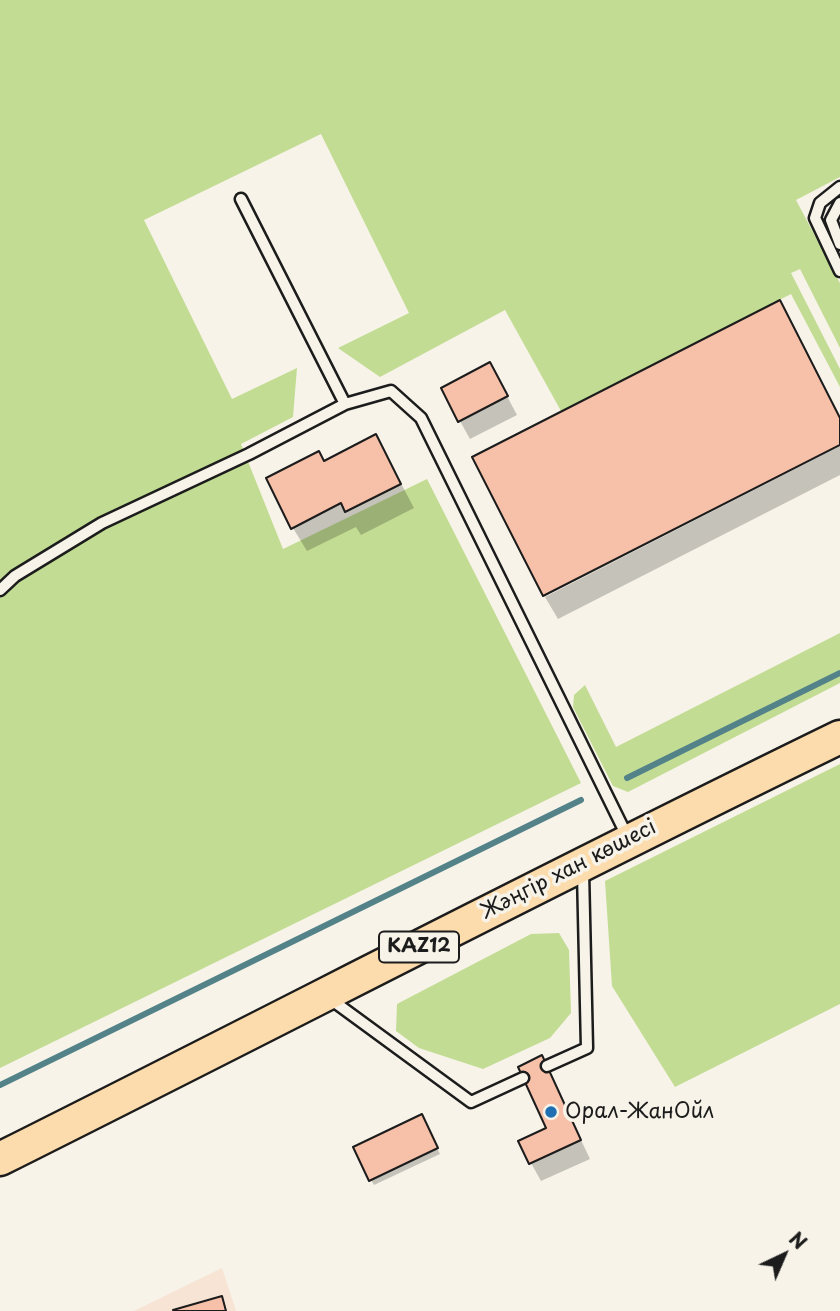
<!DOCTYPE html>
<meta charset="utf-8">
<style>
body{margin:0}
#map{position:relative;width:840px;height:1311px;overflow:hidden;background:#f7f3e8;font-family:"Playpen Sans",sans-serif}
canvas{display:block}
.north{position:absolute;left:749px;top:1220px;width:70px;height:70px;-webkit-text-stroke:5px #f7f3e8;paint-order:stroke;rotate:44deg;font-size:19px;font-weight:700;line-height:28px;text-align:center;color:#1c1c1c}
.north::after{content:'';display:block;margin:auto;width:24px;height:32px;background:#1c1c1c;clip-path:polygon(50% 0,100% 100%,50% 72%,0 100%)}
</style>
<div id="map">
<canvas width="840" height="1311"></canvas>
<div class="north">N</div>
</div>
<script>
const g = document.querySelector('canvas').getContext('2d');
g.lineJoin = 'round';
function paint(path, color) {
  g.fillStyle = color;
  g.fill(path, 'evenodd');
}
function trace(path, color, width, dash) {
  g.strokeStyle = color;
  g.lineWidth = width;
  g.lineCap = dash ? 'butt' : 'round';
  g.setLineDash(dash || []);
  g.stroke(path);
}
function label(font, color, halo, rows, align = 'center') {
  g.font = font + ' "Playpen Sans",sans-serif';
  g.lineWidth = 7;
  g.setLineDash([]);
  g.textBaseline = 'middle';
  g.strokeStyle = halo;
  g.fillStyle = color;
  for (const [text, x, y, turn = 0] of rows) {
    g.save();
    g.translate(x, y);
    g.rotate((+turn || 0) * Math.PI / 180);
    g.textAlign = isNaN(turn) ? turn : align;
    if (halo) g.strokeText(text, 0, 0);
    g.fillText(text, 0, 0);
    g.restore();
  }
}
paint(new Path2D(`
 M222,1268l14,43h-102z`), '#f7e4d5');
paint(new Path2D(`
 M0,0h840v177l-44,23 44,83v65l-40,-79 -9,4 49,96v18l-49,-93 -230,117 -56,-101 -125,67 -42,-29 71,-35 -88,-179 -177,86 88,179 65,-31 -4,49 -52,27 42,105 144,-70 154,304 -581,285z
 M840,633v50l-212,109 -15,-6 -40,-79 1,-12 11,-10 31,62z
 M840,764v240l-165,83 -63,-101 -7,-105z
 M559,933l10,17 2,63 -21,25 -67,31 -64,-21 -23,-17 1,-27 134,-70z`), '#c2dc93');
paint(new Path2D(`
 M500,383l17,32 -47,24 -10,-18z
 M376,436l38,72 -53,27 -5,-8 -49,24 -14,-23 31,-66z
 M840,446v29l-282,144 -13,-22z
 M542,1058l48,101 -49,22 -10,-18 17,-34z
 M424,1122l16,32 -66,31 -3,-5z`), '#0003');
trace(new Path2D(`
 M627,778l213,-105
 M0,1085l581,-285`), '#538389', 6);
const building = new Path2D(`
 M780,300l60,118v27l-297,151 -71,-139z
 M490,362l18,34 -50,26 -17,-34z
 M376,434l25,50 -56,28 -4,-9 -50,26 -25,-51 53,-27 5,10z
 M542,1055l39,85 -52,24 -11,-23 28,-13 -28,-61z
 M422,1114l16,34 -69,33 -16,-34z
 M222,1296l4,15h-52l-1,-1z`);
paint(building, '#f6c0a9');
trace(building, '#1c1c1c', 2);
const lane = new Path2D(`
 M840,187l-20,16 -5,15 25,53
 M241,199l104,205
 M840,203l-9,17 9,24
 M0,590l15,-14 87,-53 147,-69 96,-50 46,-13 30,27 206,418
 M329,998l142,104 52,-24
 M547,1066l40,-18 -4,-176`);
const primary = new Path2D(`
 M0,1159c280,-140 558,-285 840,-422`);
trace(lane, '#1c1c1c', 15);
trace(primary, '#1c1c1c', 37);
trace(lane, '#f7f3e8', 10);
trace(primary, '#fcdcac', 32);
for (const [x, y, r, color] of [
 [551,1112,7,"#1f6fb2"]
]) {
  const dot = new Path2D();
  dot.arc(x, y, r, 0, 2 * Math.PI);
  g.fillStyle = color;
  g.fill(dot);
  trace(dot, '#f7f3e8', 2.5);
}
for (const [x, y, w] of [
 [419,947,80]
]) {
  const box = new Path2D();
  box.roundRect(x - w / 2, y - 15.5, w, 31, 5);
  g.fillStyle = '#f7f3e8';
  g.fill(box);
  trace(box, '#1c1c1c', 2);
}
label('bold 19px', '#1c1c1c', null, [
 ["KAZ12",419,947]
]);
label('21px', '#1c1c1c', '#f7f3e8', [
 ["Жәңгір хан көшесі",569,870,-27]
]);
label('21px', '#1c1c1c', '#f7f3e8', [
 ["Орал-ЖанОйл",565,1112]
], 'left');
</script>
